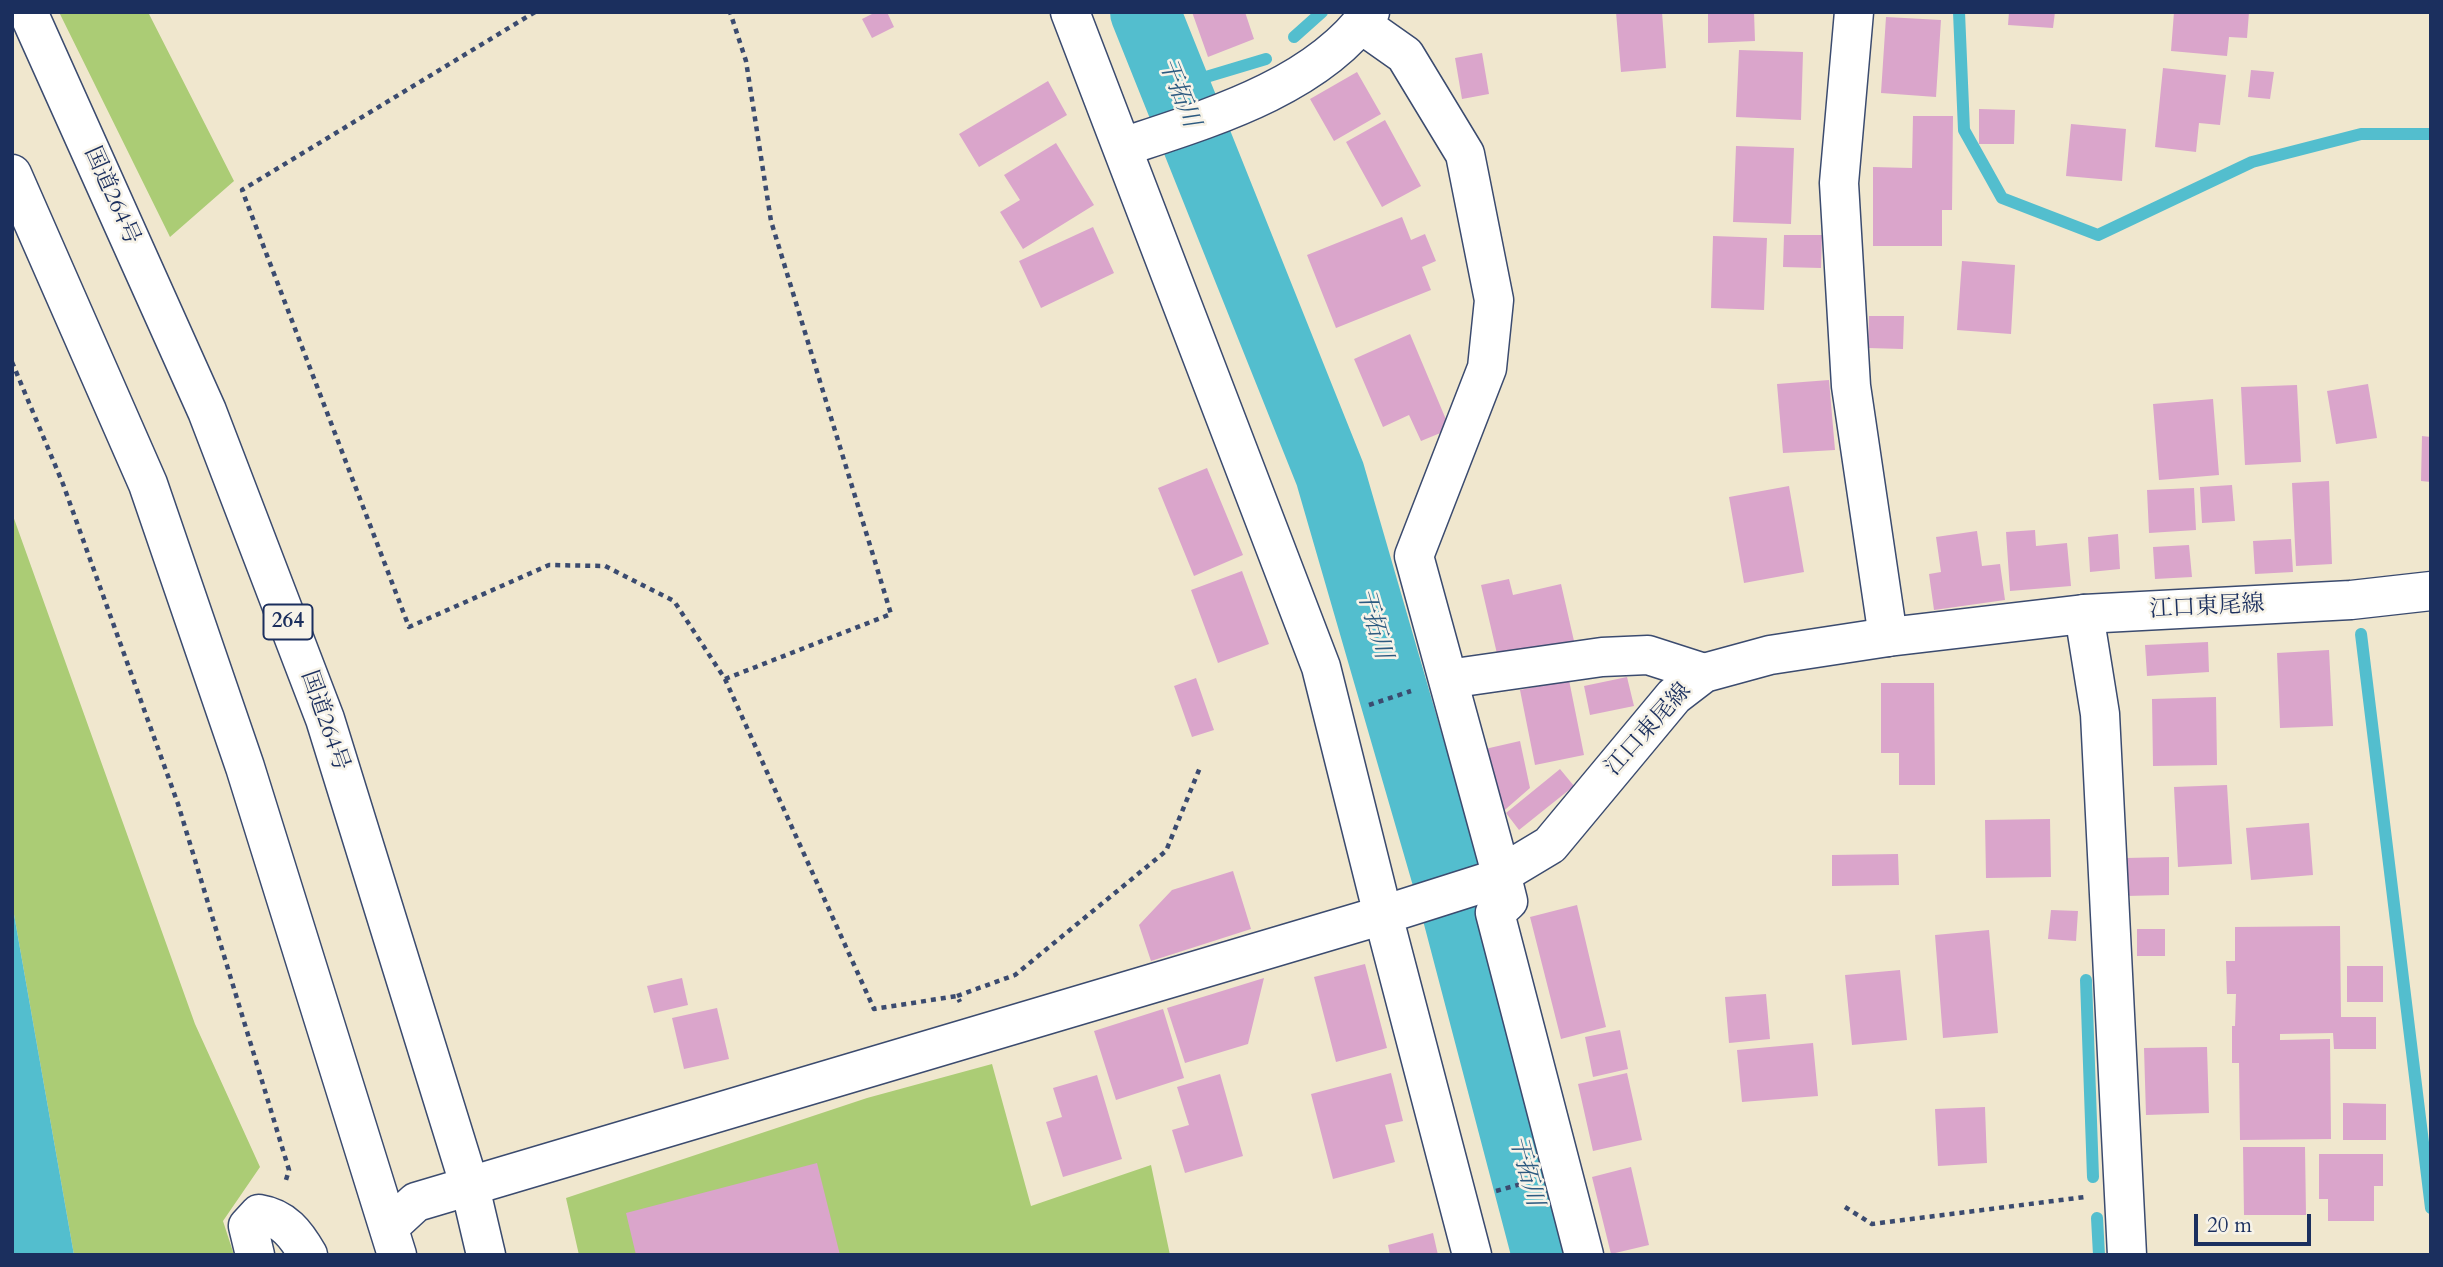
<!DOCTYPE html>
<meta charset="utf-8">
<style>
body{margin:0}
#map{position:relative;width:2443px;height:1267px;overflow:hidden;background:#f0e7ce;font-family:Cardo,serif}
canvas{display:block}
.frame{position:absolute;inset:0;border:14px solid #1b2f5e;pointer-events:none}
.scale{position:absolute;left:2194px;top:1214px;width:117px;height:32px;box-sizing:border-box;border:4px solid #1b2f5e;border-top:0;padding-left:9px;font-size:21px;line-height:24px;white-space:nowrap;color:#1b2f5e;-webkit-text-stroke:5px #f7f3e8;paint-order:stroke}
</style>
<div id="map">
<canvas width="2443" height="1267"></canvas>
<div class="frame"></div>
<div class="scale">20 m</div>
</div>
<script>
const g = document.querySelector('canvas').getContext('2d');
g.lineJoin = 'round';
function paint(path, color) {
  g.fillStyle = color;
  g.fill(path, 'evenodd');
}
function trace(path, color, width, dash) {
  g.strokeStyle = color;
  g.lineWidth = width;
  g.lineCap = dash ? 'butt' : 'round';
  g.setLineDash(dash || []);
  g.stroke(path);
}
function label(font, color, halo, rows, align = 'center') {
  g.font = font + ' Cardo,"Noto Serif JP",serif';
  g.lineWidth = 5;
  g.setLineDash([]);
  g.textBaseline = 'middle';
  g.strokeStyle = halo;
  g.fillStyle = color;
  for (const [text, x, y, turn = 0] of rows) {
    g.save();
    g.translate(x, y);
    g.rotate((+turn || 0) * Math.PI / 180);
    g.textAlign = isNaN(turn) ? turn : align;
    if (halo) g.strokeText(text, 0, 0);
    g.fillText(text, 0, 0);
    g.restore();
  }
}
paint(new Path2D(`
 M59,12h89l86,169 -64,56z
 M12,513l183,511 65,143 -37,54 11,34h-160l-62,-352z
 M992,1064l39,142 120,-41 19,90h-591l-13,-57 301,-100z`), '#abcc75');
paint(new Path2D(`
 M12,903l62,352h-62z`), '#53bece');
trace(new Path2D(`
 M1959,12l5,118 38,68 96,37 154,-73 109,-28h70
 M1294,37l28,-25
 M1176,86l90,-27
 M2361,634l70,574
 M2086,980l7,197
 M2097,1218l2,37`), '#53bece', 12);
trace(new Path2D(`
 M1145,12l185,462 127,438 90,343`), '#53bece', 70);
paint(new Path2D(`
 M876,12h11l7,15 -22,11 -10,-19z
 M1192,12h53l9,27 -46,18z
 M1616,12h46l4,56 -45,4z
 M1708,12h46l1,29 -47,2z
 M2009,12h46l-2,16 -45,-3z
 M2174,12h75l-2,26 -18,-1 -2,19 -56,-5z
 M1886,17l55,3 -5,77 -55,-4z
 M1739,50l64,2 -2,68 -65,-3z
 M1482,53l7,41 -27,5 -7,-41z
 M2163,68l63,7 -6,50 -21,-2 -3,29 -41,-5z
 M2251,70l23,2 -4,27 -22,-2z
 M1357,72l24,42 -47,27 -24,-42z
 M1048,81l19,34 -88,52 -20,-33z
 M1979,109l36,1 -1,34h-35z
 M1913,116h40l-1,94h-10v36h-69v-79l39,1z
 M1385,120l36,66 -39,21 -36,-65z
 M2071,124l55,5 -4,52 -56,-5z
 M1056,143l38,62 -71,44 -23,-37 20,-12 -16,-25z
 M1736,146l58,2 -3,76 -58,-2z
 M1402,217l9,23 14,-6 11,27 -14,6 9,23 -95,38 -29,-73z
 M1093,227l21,46 -73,35 -22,-47z
 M1784,235h38l-1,33 -38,-1z
 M1713,236l54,2 -3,72 -53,-2z
 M1962,261l53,4 -4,69 -54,-4z
 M1869,316h35l-1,33 -35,-1z
 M1410,334l40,95 -29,12 -12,-26 -26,12 -29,-68z
 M1829,380l6,70 -52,3 -6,-69z
 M2368,384l9,54 -41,6 -9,-53z
 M2297,385l4,77 -56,3 -4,-78z
 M2213,399l6,76 -60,5 -6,-76z
 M2422,436l9,1v45l-10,-1z
 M1207,468l36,87 -49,21 -36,-88z
 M2329,481l3,83 -36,2 -4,-83z
 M2232,485l3,36 -33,2 -2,-36z
 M1789,486l15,86 -60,11 -15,-86z
 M2194,488l2,42 -47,3 -2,-43z
 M2035,530l1,16 31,-3 4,43 -61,5 -4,-59z
 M1977,531l5,35 18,-2 5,36 -71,10 -5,-36 12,-2 -5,-35z
 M2118,534l2,35 -30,3 -2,-35z
 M2291,539l2,33 -38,2 -2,-33z
 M2189,545l3,32 -37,2 -2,-32z
 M1242,571l27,73 -51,19 -27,-73z
 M1509,579l4,16 48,-11 13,57 -76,17 -17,-73z
 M2208,642l1,30 -62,4 -2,-31z
 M2329,650l4,76 -53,2 -3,-75z
 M1627,677l7,29 -44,9 -6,-29z
 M1196,678l18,52 -22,7 -18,-51z
 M1569,680l15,75 -49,10 -15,-75z
 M1881,683h53l1,102h-36v-32h-18z
 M2216,697l1,68 -64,1 -1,-67z
 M1520,741l10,47 -31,27 -14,-66z
 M1560,769l14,17 -55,44 -13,-17z
 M2227,785l5,79 -54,3 -4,-80z
 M2050,819l1,58 -65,1 -1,-58z
 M2309,823l4,52 -62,5 -5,-52z
 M1898,854l1,31 -67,1v-31z
 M2169,857v38l-43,1v-38z
 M1233,871l18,58 -100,32 -12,-36 33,-35z
 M1577,905l29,122 -45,12 -31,-122z
 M2051,910l27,1 -2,30 -28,-2z
 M2340,926l1,91h35v32h-42l-1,-16 -53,1v6l50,-1 1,100 -91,1 -1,-77h-7v-37h3l1,-32h-9l-1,-33h9v-34z
 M2137,929h28v27h-28z
 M1989,930l9,103 -55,5 -8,-103z
 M1365,964l22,84 -51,14 -22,-85z
 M2347,966h36v36h-36z
 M1900,970l7,70 -55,5 -7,-70z
 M682,978l6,27 -34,8 -7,-27z
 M1264,978l-16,66 -63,19 -18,-55z
 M1766,994l4,45 -41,4 -4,-46z
 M717,1008l12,51 -45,10 -12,-51z
 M1163,1009l21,69 -68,22 -22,-69z
 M1620,1030l8,39 -35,8 -8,-40z
 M1813,1043l5,53 -76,6 -5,-52z
 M2207,1047l2,66 -63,2 -2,-67z
 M1391,1073l12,48 -18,4 10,37 -62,17 -22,-85z
 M1627,1073l15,67 -49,11 -15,-67z
 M1220,1074l23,82 -58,17 -13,-43 17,-5 -12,-38z
 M1097,1075l25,84 -59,18 -17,-55 16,-5 -9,-29z
 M2343,1103l43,1v36h-43z
 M1985,1107l2,56 -49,3 -3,-57z
 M2243,1147h62l1,68h-62z
 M2319,1154h64v32h-9v35h-46v-22h-9z
 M817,1163l23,92h-204l-10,-42z
 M1631,1167l18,78 -38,9 -19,-77z
 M1433,1233l5,22h-48l-2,-10z`), '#daa5cb');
const minor = new Path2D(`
 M1854,12l-15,171 12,203 37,251
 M1361,24l44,31 60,99 29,146 -7,68 -73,188 88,321 6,24 -13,12 89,342
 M1123,147c84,-28 193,-59 247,-135
 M12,174l136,310 97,283 152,488
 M2084,614l16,100 27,541
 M1448,679l154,-22 46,-2 56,18
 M390,1226l26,-24 967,-287 -62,-248 -251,-655
 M255,1255l-7,-29 11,-12c25,4 37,20 49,41`);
const major = new Path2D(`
 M1472,1255l-89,-340 107,-34 60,-36 124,-149 30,-23 66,-18 118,-18 196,-23 267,-14 80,-9`);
const highway = new Path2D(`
 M28,12l179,399 118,308 145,468 16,68`);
trace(minor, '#3b4b6f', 41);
trace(major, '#3b4b6f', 41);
trace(highway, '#3b4b6f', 41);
trace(new Path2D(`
 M535,12l-293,178 167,437 140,-62 56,1 69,35 51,78 149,330 83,-13 3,6
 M12,362l51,122 115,320 111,366 -4,13
 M725,679l166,-65 -120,-393 -25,-160 -16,-49
 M1369,705l42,-14
 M957,996l58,-21 151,-124 35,-86
 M1496,1191l29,-8
 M1845,1207l27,17 213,-27`), '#3b4b6f', 4.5, [5, 5]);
trace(minor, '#fff', 38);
trace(major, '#fff', 38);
trace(highway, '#fff', 38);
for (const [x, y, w] of [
 [288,622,49]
]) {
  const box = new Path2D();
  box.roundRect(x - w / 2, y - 17.5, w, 35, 5);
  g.fillStyle = '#f7f3e8';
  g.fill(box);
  trace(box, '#1b2f5e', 2);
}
label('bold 21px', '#1b2f5e', null, [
 ["264",288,622]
]);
label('23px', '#1b2f5e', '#f7f3e8', [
 ["国道264号",111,196,66],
 ["江口東尾線",2207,608,-3],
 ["国道264号",324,721,71],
 ["江口東尾線",1649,730,-48]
]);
label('italic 24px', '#2c5a80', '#f7f3e8', [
 ["干拓川",1178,93,68],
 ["干拓川",1373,624,74],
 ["干拓川",1525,1171,75]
]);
</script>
